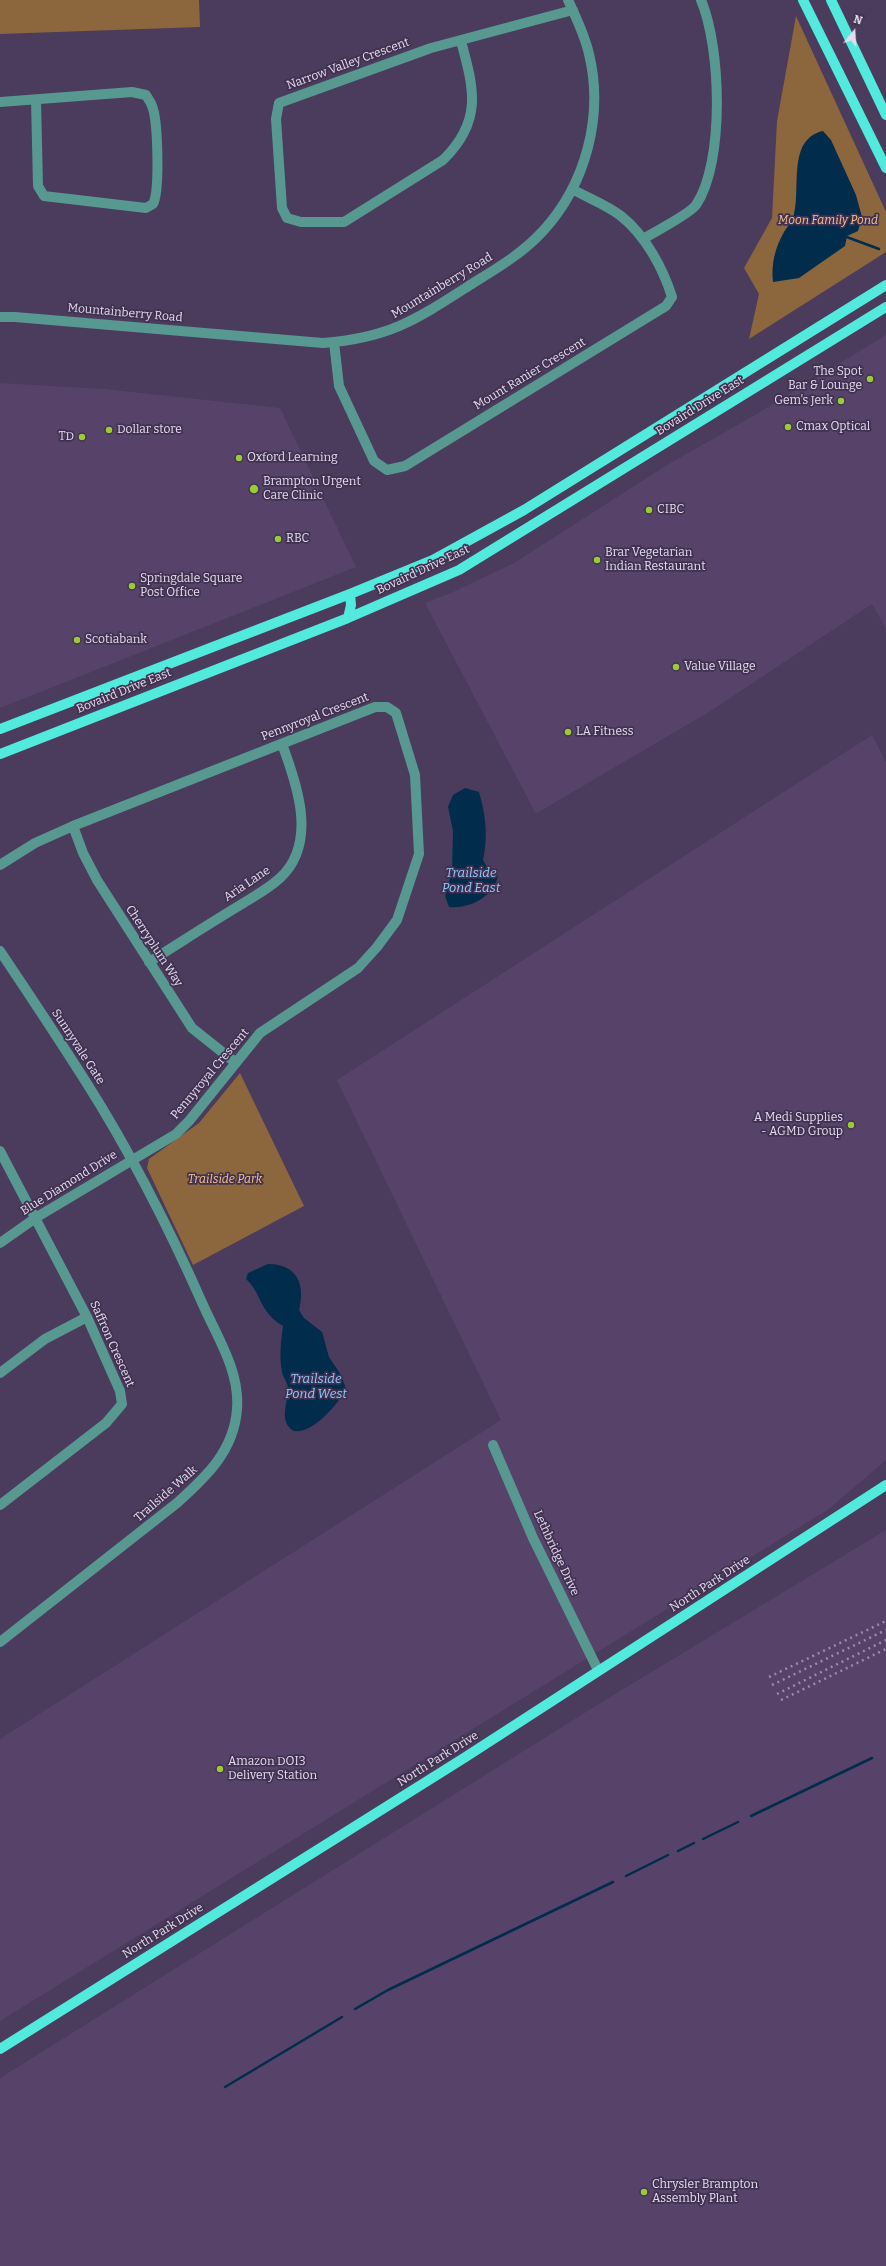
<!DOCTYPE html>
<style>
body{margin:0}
#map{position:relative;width:886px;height:2266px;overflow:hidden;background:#4b3b5c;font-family:Bitter,serif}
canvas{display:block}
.north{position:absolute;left:834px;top:12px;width:40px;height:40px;-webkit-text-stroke:3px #413151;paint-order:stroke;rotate:18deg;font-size:11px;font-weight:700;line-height:16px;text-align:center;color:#e6dcf1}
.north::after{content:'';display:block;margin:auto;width:14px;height:18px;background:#e6dcf1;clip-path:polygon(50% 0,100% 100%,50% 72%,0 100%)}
</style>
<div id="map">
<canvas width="886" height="2266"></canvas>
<div class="north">N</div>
</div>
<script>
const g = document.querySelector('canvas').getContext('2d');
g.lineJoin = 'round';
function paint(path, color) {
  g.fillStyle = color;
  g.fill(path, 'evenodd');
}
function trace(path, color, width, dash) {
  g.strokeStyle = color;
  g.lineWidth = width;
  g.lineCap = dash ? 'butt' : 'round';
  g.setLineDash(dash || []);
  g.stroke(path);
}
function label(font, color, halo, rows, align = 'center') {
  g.font = font + ' Bitter,serif';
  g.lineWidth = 3.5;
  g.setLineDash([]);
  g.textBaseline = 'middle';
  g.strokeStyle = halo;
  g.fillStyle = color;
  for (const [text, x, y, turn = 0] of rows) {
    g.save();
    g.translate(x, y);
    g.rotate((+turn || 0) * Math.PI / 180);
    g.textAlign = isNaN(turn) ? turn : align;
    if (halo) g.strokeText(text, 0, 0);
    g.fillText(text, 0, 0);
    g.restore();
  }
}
paint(new Path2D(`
 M886,335v294l-14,-25 -163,108 -172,101 -2,-1 -110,-209 28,-11 61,-29 153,-98 88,-50z
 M0,383l104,6 176,19 76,159 -356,141z
 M872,735l14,27v698l-57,49 -829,512v-282l501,-319 -164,-340z
 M886,1530v736h-886v-188l602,-376z`), '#57436a');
paint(new Path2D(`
 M0,0h199l1,27 -200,7z
 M796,16l90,196v40l-137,87 10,-45 -15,-26 28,-50 5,-97z
 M240,1073l64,133 -111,59 -46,-97 2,-9 50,-36z`), '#8c663d');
paint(new Path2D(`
 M823,131l8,9 25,55 6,22 -4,14 -11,5 -2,10 -46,32 -26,4c-2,-18 2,-34 11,-50 3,-5 9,-12 10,-18 7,-26 -7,-75 29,-83z
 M465,788l14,4c7,24 9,44 4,68l6,10 9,6c-5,21 -28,33 -49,31l-4,-11 7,-25 1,-40 -5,-24 5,-12z
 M268,1264c28,0 38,19 31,46l5,8 18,14 7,25 12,18 5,14c-7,14 -34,46 -52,42 -16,-9 -6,-28 -6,-42 0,-6 -5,-12 -6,-17 -3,-16 -1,-31 1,-46 -25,-15 -21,-33 -37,-47l2,-6z`), '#012c4c');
trace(new Path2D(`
 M844,236l35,13
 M751,1816l121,-58
 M703,1839l35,-17
 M678,1851l16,-8
 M626,1876l42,-21
 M355,2009l33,-19 225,-108
 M225,2087l117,-70`), '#012c4c', 2.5);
trace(new Path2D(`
 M461,41c13,48 22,80 -18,119l-99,62h-43l-14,-4 -5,-10 -6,-89 3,-16 152,-55 142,-38
 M0,102l132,-10 14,3c2,4 5,7 6,11 6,14 8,85 1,98l-7,4 -102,-12 -6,-10 -2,-86
 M643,239c11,-7 47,-25 53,-34 29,-43 25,-158 5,-205
 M0,317h15l308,26c65,-5 91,-22 144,-56 27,-17 54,-32 76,-56 43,-47 61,-115 46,-177 -4,-18 -13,-37 -21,-54
 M334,342l5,44 35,75 13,9 18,-4 261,-160 6,-9c-9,-29 -27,-62 -51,-81 -14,-11 -33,-18 -49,-27
 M73,826l10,27 14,27 95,148 44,35
 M0,865l35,-22 38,-17 302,-119h12l9,6 19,62 4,79 -22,66 -20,27 -19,21 -98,65 -71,88 -13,13 -139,83 -37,26
 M0,951c29,43 58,87 86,131 45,71 84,148 118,225 15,33 36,66 33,102 -3,42 -31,68 -60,94l-177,139
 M149,962c29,-18 58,-37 88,-55 14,-9 30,-17 43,-29 38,-35 17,-94 2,-134
 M0,1151l87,166 33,74 2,13 -16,19 -106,82
 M0,1373l45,-34 42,-22
 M493,1445l40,93 65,132`), '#579891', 10);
trace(new Path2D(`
 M803,0l83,168
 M831,0l55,115
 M348,618l3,-13 -1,-11
 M0,729l350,-135 83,-34 91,-50 362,-225
 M0,754l348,-136 111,-48 427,-263
 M0,2049l464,-291 422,-273`), '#51eadd', 10);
trace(new Path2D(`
 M769,1677l117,-56
 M772,1685l114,-55
 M777,1694l109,-54
 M781,1700l105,-51`), '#998ca7', 2.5, [2, 4]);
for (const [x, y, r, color] of [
 [870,379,4,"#99cb36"],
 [841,401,4,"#99cb36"],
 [788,427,4,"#99cb36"],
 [109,430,4,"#99cb36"],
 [82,437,4,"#99cb36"],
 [239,458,4,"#99cb36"],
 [254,489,5,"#99cb36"],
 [649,510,4,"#99cb36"],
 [278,539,4,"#99cb36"],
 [597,560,4,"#99cb36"],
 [132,586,4,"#99cb36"],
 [77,640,4,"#99cb36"],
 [676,667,4,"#99cb36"],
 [568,732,4,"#99cb36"],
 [851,1125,4,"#99cb36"],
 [220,1769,4,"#99cb36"],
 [644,2192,4,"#99cb36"]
]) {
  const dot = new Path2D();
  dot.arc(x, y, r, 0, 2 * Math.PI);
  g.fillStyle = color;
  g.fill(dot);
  trace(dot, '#413151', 1.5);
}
label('12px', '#e6dcf1', '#413151', [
 ["Narrow Valley Crescent",348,64,-20],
 ["Mountainberry Road",442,286,-31],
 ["Mountainberry Road",125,313,5],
 ["Mount Ranier Crescent",530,374,-31],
 ["Bovaird Drive East",700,406,-32],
 ["Bovaird Drive East",423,570,-25],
 ["Bovaird Drive East",124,691,-22],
 ["Pennyroyal Crescent",315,717,-21],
 ["Aria Lane",247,884,-34],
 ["Cherryplum Way",154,946,57],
 ["Sunnyvale Gate",78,1047,57],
 ["Pennyroyal Crescent",210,1074,-50],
 ["Blue Diamond Drive",69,1183,-32],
 ["Saffron Crescent",112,1344,66],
 ["Trailside Walk",166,1494,-41],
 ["Lethbridge Drive",556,1553,65],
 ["North Park Drive",710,1584,-33],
 ["North Park Drive",438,1759,-32],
 ["North Park Drive",163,1931,-32]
]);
label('italic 12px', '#f9c289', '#413151', [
 ["Moon Family Pond",828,221],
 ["Trailside Park",225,1180]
]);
label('12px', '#e6dcf1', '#413151', [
 ["The Spot",862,372,"right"],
 ["Bar & Lounge",862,386,"right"],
 ["Gem's Jerk",833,401,"right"],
 ["Cmax Optical",796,427],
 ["Dollar store",117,430],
 ["TD",74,437,"right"],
 ["Oxford Learning",247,458],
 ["Brampton Urgent",263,482],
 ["Care Clinic",263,496],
 ["CIBC",657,510],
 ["RBC",286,539],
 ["Brar Vegetarian",605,553],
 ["Indian Restaurant",605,567],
 ["Springdale Square",140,579],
 ["Post Office",140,593],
 ["Scotiabank",85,640],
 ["Value Village",684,667],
 ["LA Fitness",576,732],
 ["A Medi Supplies",843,1118,"right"],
 ["- AGMD Group",843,1132,"right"],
 ["Amazon DOI3",228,1762],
 ["Delivery Station",228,1776],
 ["Chrysler Brampton",652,2185],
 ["Assembly Plant",652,2199]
], 'left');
label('italic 13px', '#8fc9fe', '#413151', [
 ["Trailside",471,873],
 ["Pond East",471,888],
 ["Trailside",316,1379],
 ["Pond West",316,1394]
]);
</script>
